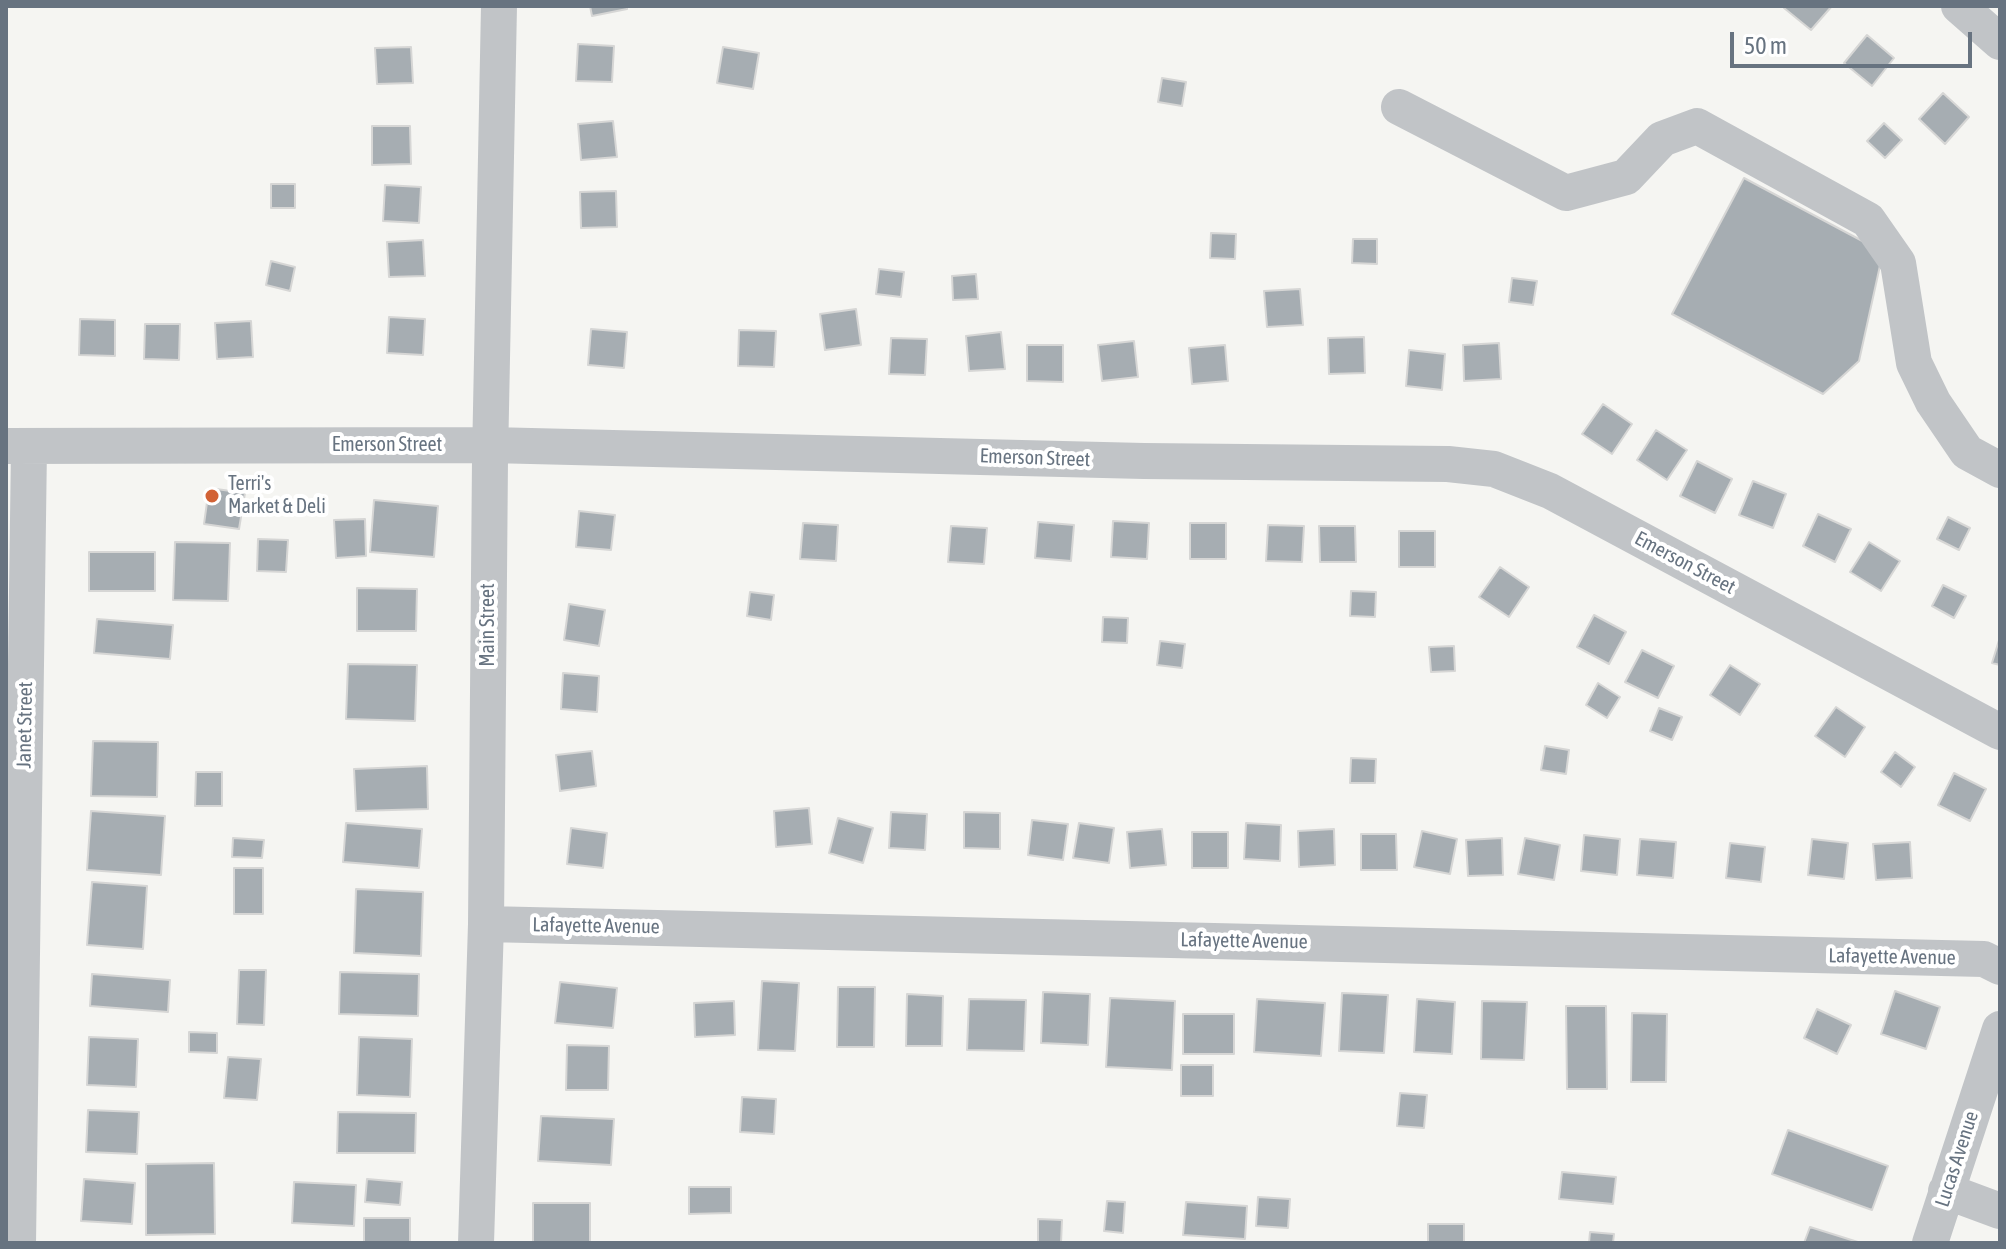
<!DOCTYPE html>
<style>
body{margin:0}
#map{position:relative;width:2006px;height:1249px;overflow:hidden;background:#f5f5f2;font-family:"Asap Condensed",sans-serif}
canvas{display:block}
.frame{position:absolute;inset:0;border:8px solid #677380;pointer-events:none}
.scale{position:absolute;left:1730px;top:32px;width:242px;height:36px;box-sizing:border-box;border:4px solid #677380;border-top:0;padding-left:10px;font-size:24px;line-height:28px;white-space:nowrap;color:#677380;-webkit-text-stroke:6px #fff;paint-order:stroke}
</style>
<div id="map">
<canvas width="2006" height="1249"></canvas>
<div class="frame"></div>
<div class="scale">50 m</div>
</div>
<script>
const g = document.querySelector('canvas').getContext('2d');
g.lineJoin = 'round';
function paint(path, color) {
  g.fillStyle = color;
  g.fill(path, 'evenodd');
}
function trace(path, color, width, dash) {
  g.strokeStyle = color;
  g.lineWidth = width;
  g.lineCap = dash ? 'butt' : 'round';
  g.setLineDash(dash || []);
  g.stroke(path);
}
function label(font, color, halo, rows, align = 'center') {
  g.font = font + ' "Asap Condensed",sans-serif';
  g.lineWidth = 8;
  g.setLineDash([]);
  g.textBaseline = 'middle';
  g.strokeStyle = halo;
  g.fillStyle = color;
  for (const [text, x, y, turn = 0] of rows) {
    g.save();
    g.translate(x, y);
    g.rotate((+turn || 0) * Math.PI / 180);
    g.textAlign = isNaN(turn) ? turn : align;
    if (halo) g.strokeText(text, 0, 0);
    g.fillText(text, 0, 0);
    g.restore();
  }
}
const building = new Path2D(`
 M590,6h37v3l-35,7z
 M1785,6h47l-21,24 -27,-22z
 M1867,35l27,23 -22,28 -28,-23z
 M578,44l36,2 -2,36 -36,-1z
 M411,47l2,36 -36,1 -2,-36z
 M723,47l36,6 -6,36 -36,-6z
 M1162,78l24,4 -4,24 -24,-4z
 M1943,93l26,24 -24,27 -26,-25z
 M613,121l4,36 -36,3 -3,-36z
 M1884,123l18,17 -17,18 -18,-17z
 M372,126h38l1,38 -39,1z
 M1744,178l139,74 -24,109 -36,33 -151,-80z
 M271,184h24v24h-24z
 M385,185l36,2 -2,36 -36,-2z
 M616,191l1,36 -36,1 -1,-36z
 M1211,233l25,1 -1,25 -25,-1z
 M1353,239h24v25l-25,-1z
 M423,240l2,36 -36,1 -2,-35z
 M271,261l24,6 -5,24 -24,-6z
 M879,269l25,3 -3,25 -25,-3z
 M976,274l2,25 -25,1 -1,-24z
 M1512,278l25,3 -4,24 -24,-3z
 M1300,289l3,36 -36,2 -3,-36z
 M856,309l5,36 -36,5 -5,-36z
 M389,317l36,2 -2,36 -36,-2z
 M80,319l35,1v36l-36,-1z
 M251,321l2,36 -36,2 -2,-36z
 M145,324h35l-1,36 -35,-1z
 M591,329l36,3 -3,36 -36,-3z
 M739,330l37,1 -2,36 -36,-1z
 M1001,332l4,37 -36,2 -3,-35z
 M1364,337l1,36 -36,1 -1,-36z
 M891,338l36,1 -2,36 -36,-1z
 M1134,341l4,36 -36,4 -4,-36z
 M1499,343l2,36 -37,2 -1,-36z
 M1027,345h36v37l-36,-1z
 M1225,345l3,36 -36,3 -3,-36z
 M1409,350l36,4 -3,36 -36,-4z
 M1603,404l29,20 -20,30 -30,-20z
 M1656,430l31,20 -20,30 -30,-20z
 M1697,461l35,18 -17,34 -35,-17z
 M1753,481l33,13 -13,34 -34,-13z
 M209,488l36,5 -6,36 -35,-5z
 M374,500l64,6 -4,51 -64,-5z
 M579,511l36,4 -4,35 -35,-3z
 M1818,514l33,15 -16,33 -32,-16z
 M1948,517l22,11 -11,22 -22,-11z
 M365,519l1,37 -30,2 -2,-38z
 M1113,521l36,2 -2,36 -36,-2z
 M1038,522l36,3 -3,36 -36,-3z
 M803,523l35,2 -2,36 -36,-2z
 M1190,523h36v36h-36z
 M1268,525l36,1 -2,36 -36,-1z
 M951,526l36,2 -3,36 -36,-2z
 M1319,526h36l1,36h-36z
 M1399,531h36v36h-36z
 M258,539l30,1 -2,32 -29,-1z
 M175,542l55,1 -2,58 -55,-1z
 M1869,542l31,19 -19,30 -31,-19z
 M89,552h66v39h-66z
 M1500,567l29,20 -20,30 -30,-20z
 M1943,585l23,11 -12,22 -22,-12z
 M357,588l60,1 -1,42h-59z
 M1351,591l25,1 -1,25 -25,-1z
 M750,592l24,3 -3,25 -24,-4z
 M569,604l36,6 -6,36 -35,-6z
 M1594,615l32,17 -17,32 -32,-17z
 M1103,617l25,1 -1,25 -25,-1z
 M97,619l76,6 -3,34 -76,-6z
 M2000,637v28l-8,-2z
 M1160,641l25,3 -3,24 -25,-3z
 M1454,646l1,25 -24,1 -2,-25z
 M1642,650l32,16 -16,32 -33,-16z
 M348,664l69,1 -2,56 -69,-2z
 M1730,665l30,19 -20,31 -30,-20z
 M563,673l36,3 -2,36 -36,-3z
 M1598,683l22,14 -13,21 -21,-13z
 M1836,707l29,20 -20,30 -30,-21z
 M1659,708l23,9 -10,23 -22,-9z
 M93,741l65,1 -1,55 -66,-1z
 M1545,746l24,4 -3,24 -25,-4z
 M592,751l4,35 -36,5 -4,-36z
 M1895,752l20,15 -14,20 -20,-15z
 M1351,758l25,1 -1,24h-25z
 M427,766l1,43 -72,2 -2,-42z
 M196,772h26v34h-27z
 M1954,773l32,16 -16,32 -32,-16z
 M809,808l3,36 -36,3 -2,-36z
 M91,811l74,5 -4,59 -74,-5z
 M891,812l36,2 -2,36 -36,-2z
 M964,812l36,1v36l-36,-1z
 M838,818l35,10 -10,35 -34,-10z
 M1032,820l36,4 -5,36 -35,-5z
 M346,823l76,6 -3,39 -76,-6z
 M1079,823l35,5 -5,35 -36,-5z
 M1246,823l35,2 -1,36 -36,-2z
 M571,828l36,5 -4,35 -36,-4z
 M1162,829l4,36 -36,3 -3,-36z
 M1334,829l1,36 -36,2 -1,-36z
 M1422,831l35,8 -7,35 -36,-7z
 M1192,832h36v36h-36z
 M1361,834h35l1,36h-36z
 M1584,835l36,4 -3,36 -36,-4z
 M233,838l31,2 -2,18 -30,-1z
 M1502,838l1,37 -35,1 -2,-36z
 M1525,838l35,7 -6,35 -36,-6z
 M1640,839l36,3 -3,36 -36,-3z
 M1812,839l36,4 -4,36 -36,-4z
 M1910,842l2,36 -36,2 -3,-36z
 M1730,843l35,4 -4,35 -35,-4z
 M234,868h29v46h-29z
 M92,882l55,4 -4,63 -56,-4z
 M356,889l67,3 -2,64 -67,-3z
 M239,970h27l-2,55 -27,-1z
 M340,972l79,2 -1,42 -79,-2z
 M92,974l78,6 -2,32 -78,-6z
 M762,981l37,2 -4,68 -37,-1z
 M560,982l57,6 -4,40 -58,-5z
 M838,987h37l-1,60h-37z
 M1895,991l45,16 -14,42 -45,-15z
 M1043,992l47,2 -2,51 -47,-2z
 M1342,993l46,2 -4,58 -45,-2z
 M907,994l36,2 -1,50h-36z
 M1110,998l65,3 -3,69 -66,-3z
 M969,999l57,1 -2,51 -57,-1z
 M1257,999l68,4 -4,53 -67,-4z
 M1417,999l38,3 -3,52 -38,-2z
 M734,1001l1,34 -40,2 -1,-34z
 M1482,1001l45,1 -3,58 -43,-1z
 M1566,1006h40l1,83h-40z
 M1817,1009l34,16 -14,29 -33,-16z
 M1632,1013l35,1 -1,68h-35z
 M1183,1014h51v40h-51z
 M189,1032l28,1v20l-28,-1z
 M89,1037l49,2 -2,48 -49,-2z
 M359,1037l53,2 -2,58 -53,-2z
 M567,1045l42,1 -1,44h-42z
 M228,1057l33,2 -4,41 -33,-2z
 M1181,1065h32v31h-32z
 M1400,1093l27,2 -3,33 -27,-2z
 M742,1097l34,2 -2,35 -34,-2z
 M88,1110l51,2 -2,42 -51,-2z
 M338,1112l78,1 -1,40h-78z
 M541,1116l73,3 -3,46 -73,-4z
 M1788,1130l100,36 -16,44 -100,-36z
 M214,1163l1,71 -69,1v-71z
 M1562,1172l54,5 -3,27 -54,-5z
 M84,1179l51,4 -3,41 -51,-3z
 M367,1179l35,3 -2,23 -35,-3z
 M294,1182l62,3 -2,41 -62,-3z
 M689,1187h42v26l-42,1z
 M1258,1197l32,2 -2,29 -32,-2z
 M1107,1201l18,1 -2,31 -19,-2z
 M1186,1202l61,4 -2,33 -62,-4z
 M533,1203h57v40h-57z
 M364,1218h46v25h-46z
 M1038,1219l24,1 -1,23h-23z
 M1428,1224h36v19h-36z
 M1810,1227l51,16h-57z
 M1590,1232l24,2 -1,9h-24z`);
paint(building, '#a6adb2');
trace(building, '#d6d6d5', 2);
trace(new Path2D(`
 M1959,6l41,36
 M1399,107l167,86 60,-16 36,-38 35,-13 171,94 30,43 16,100 19,39 34,50 33,18
 M6,446l484,-1 654,16 304,3 46,5 56,22 450,241
 M486,924l1498,35 16,8
 M1946,1191l54,20
 M18,1243l11,-796
 M476,1243l10,-319 4,-465 9,-453
 M1930,1243l70,-214`), '#c1c4c7', 36);
for (const [x, y, r, color] of [
 [212,496,8,"#d26235"]
]) {
  const dot = new Path2D();
  dot.arc(x, y, r, 0, 2 * Math.PI);
  g.fillStyle = color;
  g.fill(dot);
  trace(dot, '#fff', 3);
}
label('20px', '#677380', '#fff', [
 ["Emerson Street",387,445],
 ["Emerson Street",1035,458,2],
 ["Emerson Street",1685,563,28],
 ["Main Street",488,625,-90],
 ["Janet Street",25,725,-89],
 ["Lafayette Avenue",596,926,1],
 ["Lafayette Avenue",1244,941,1],
 ["Lafayette Avenue",1892,957,1],
 ["Lucas Avenue",1957,1159,-72]
]);
label('20px', '#677380', '#fff', [
 ["Terri's",228,484],
 ["Market & Deli",228,507]
], 'left');
</script>
